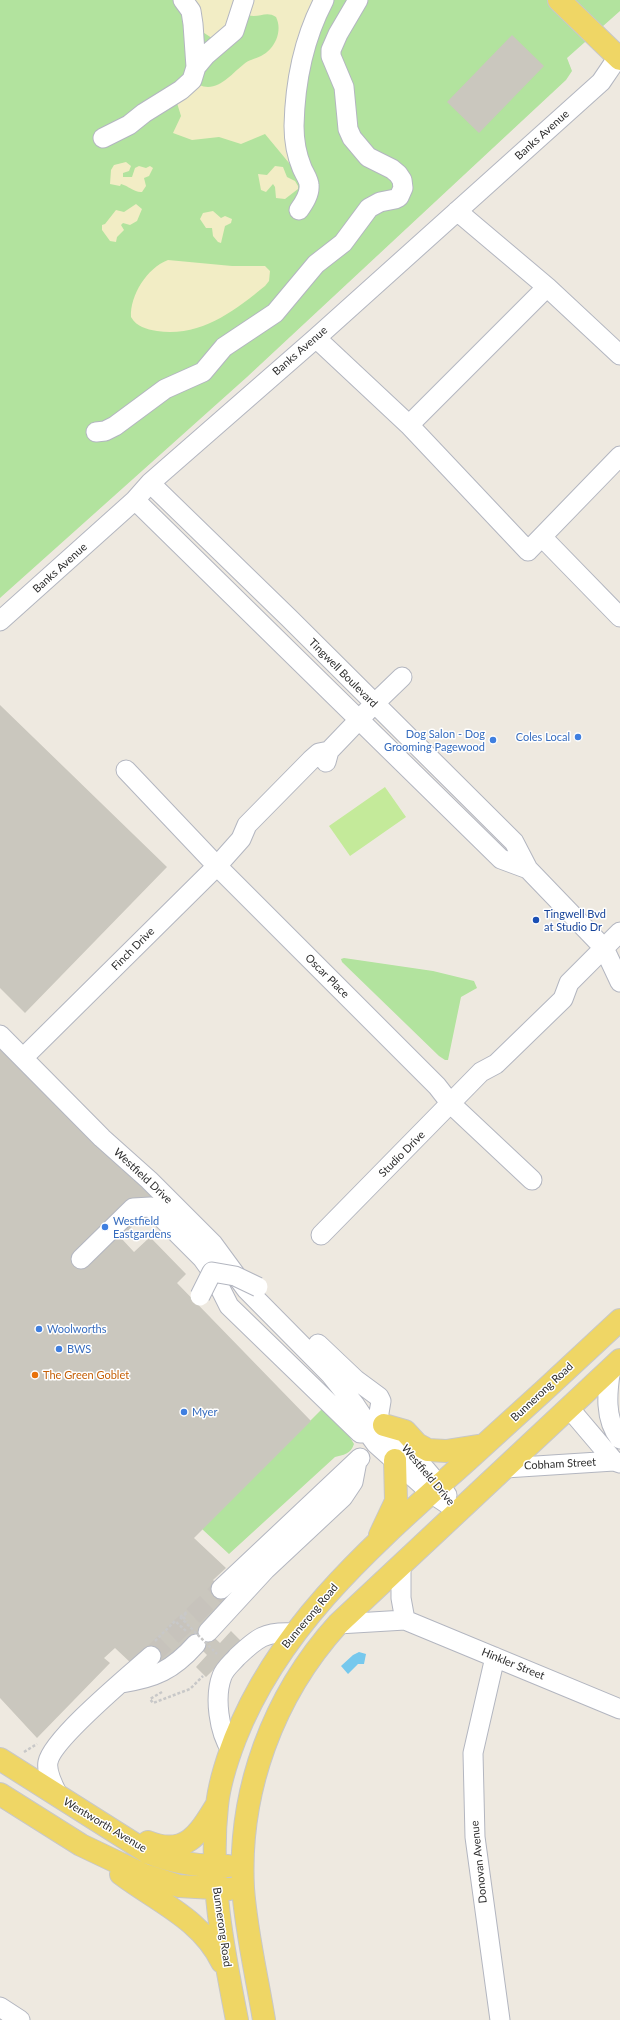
<!DOCTYPE html>
<style>
body{margin:0}
canvas{display:block;background:#eee9e0}
</style>
<canvas width="620" height="2020"></canvas>
<script>
const g = document.querySelector('canvas').getContext('2d');
g.lineJoin = 'round';
function paint(path, color) {
  g.fillStyle = color;
  g.fill(path, 'evenodd');
}
function trace(path, color, width, dash) {
  g.strokeStyle = color;
  g.lineWidth = width;
  g.lineCap = dash ? 'butt' : 'round';
  g.setLineDash(dash || []);
  g.stroke(path);
}
function label(font, color, halo, rows, align = 'center') {
  g.font = font + ' Lato,sans-serif';
  g.lineWidth = 3;
  g.setLineDash([]);
  g.textBaseline = 'middle';
  g.strokeStyle = halo;
  g.fillStyle = color;
  for (const [text, x, y, turn = 0] of rows) {
    g.save();
    g.translate(x, y);
    g.rotate((+turn || 0) * Math.PI / 180);
    g.textAlign = isNaN(turn) ? turn : align;
    if (halo) g.strokeText(text, 0, 0);
    g.fillText(text, 0, 0);
    g.restore();
  }
}
paint(new Path2D(`
 M0,0h620v11l-53,47 5,13 -6,9 -319,297 -247,221z
 M344,958l89,13 41,10 3,7 -16,9 -13,63h-3l-6,-4 -97,-94 -1,-3z
 M323,1408l25,26 6,10c-3,10 -11,11 -19,13l-106,97 -27,-25z`), '#b2e39e');
paint(new Path2D(`
 M185,0h55l-6,20 -19,20 -14,-9z
 M247,0h72l-9,18 -11,157 -34,-41 -24,10 -22,-7 -27,3 -19,-7 8,-17 -4,-13 22,-18c19,8 32,-11 45,-21 4,-4 11,-5 17,-8 14,-7 22,-25 15,-39 -10,-7 -18,2 -28,-2z
 M126,162l5,4 -2,5 -6,2v4h9l3,-9 4,-2 7,2 4,-2 3,2 -4,8 -5,2 2,8 -4,6c-7,1 -13,-6 -21,-8l-1,2 -10,-2 1,-14 3,-5z
 M275,166l8,1 4,10 8,4 3,5v3l-13,10 -9,-1 -1,-11 -2,-3 -7,8 -5,-2 -3,-16 9,1z
 M136,204l6,5 -5,12 -7,4 -7,-2 -2,2 3,5 -7,7 -1,5 -6,-1 -8,-11v-5l3,-1 11,-14 8,2z
 M213,211l8,7 4,-2 7,3 -1,4 -6,3 -4,17 -3,-1 -5,-6 -1,-8h-6l-6,-9 3,-6z
 M168,260l64,6h33l5,5 -1,10 -4,5c-32,26 -64,51 -108,45 -11,-2 -20,-4 -26,-14 -1,-22 16,-49 37,-57z`), '#f2edc5');
paint(new Path2D(`
 M385,787l21,30 -56,39 -21,-30z`), '#c4ea9a');
paint(new Path2D(`
 M359,1652l7,2 -2,10h-6l-10,10 -7,-8 12,-11z`), '#76c8ed');
paint(new Path2D(`
 M512,35l32,31 -65,67 -32,-31z
 M0,705l167,162 -142,146 -25,-25z
 M0,1045l161,152 -40,41 13,14 16,-15 36,37 -9,9 134,138 -117,117 32,30 -13,12 18,19 -28,28 17,16 11,-12 11,11 -36,35 -10,-10 11,-12 -16,-16 -28,29 -19,-18 -12,14 -17,-16 -11,10 6,5 -73,75 -37,-40z`), '#cac7be');
trace(new Path2D(`
 M151,1656l70,-67`), '#c7c3bc', 19, [19, 10]);
const minor = new Path2D(`
 M196,67l10,-12 28,-24 10,-31
 M103,138l26,-13 15,-12 37,-23 11,-10 4,-13 -3,-43 -2,-13 -8,-11
 M299,210c5,-7 11,-16 10,-25 0,-5 -5,-12 -7,-17 -5,-12 -8,-28 -8,-42 1,-45 9,-86 30,-126
 M457,211l90,76 73,68
 M547,287l-138,138 119,126 92,-95
 M316,338l93,87
 M96,432l9,-1 10,-5 50,-37 38,-17 21,-25 51,-34 41,-49 27,-21 26,-35 11,-6 15,-3 4,-2 4,-9 -1,-8 -4,-6 -6,-5 -24,-12 -16,-19 -4,-9 -4,-42 -13,-31v-6l7,-16 20,-34
 M150,483l139,135 225,224 14,27 76,79 16,34
 M135,500l366,359 27,10
 M542,537l78,80
 M0,621l135,-121 15,-17 166,-145 285,-256 19,-28
 M326,762l3,-11 45,-47 28,-27
 M126,770l91,96 220,220 14,18 81,76
 M0,1035l102,103 47,42 64,64 33,45 84,85 25,31 8,12 5,16 8,11 55,49 27,18
 M24,1057l193,-191 24,-27 6,-14 64,-65 8,-7 10,-2
 M321,1235l160,-163 15,-8 67,-65 6,-16 51,-51
 M81,1259l52,-51 18,-1 51,51 10,14 17,34 131,127h8
 M318,1344l38,36 23,17 2,4 -3,18
 M611,1368c-4,24 -7,51 9,71
 M569,1408l45,53 6,2
 M380,1421l47,50 20,24
 M505,1468l109,-7
 M221,1589l139,-131
 M405,1620l215,89
 M338,1624l67,-4 -4,-22v-34
 M208,1632l58,-63 77,-72 10,-15 4,-21
 M495,1657l-22,96 2,84 25,183
 M121,1683c34,-5 52,-13 75,-39
 M231,1750c-12,-18 -17,-53 -9,-74 3,-8 10,-13 15,-19 20,-19 28,-26 57,-24
 M59,1797c-5,-10 -13,-24 -11,-35 4,-23 83,-88 103,-106
 M0,2007l20,13`);
const major = new Path2D(`
 M559,0l61,59
 M384,1425l21,6 12,13 11,6 18,1 38,-6
 M380,1535l16,-34 -1,-41
 M0,1759l147,93c27,11 53,15 81,14
 M0,1794l81,51 63,30 35,11 51,3
 M148,1842c37,15 51,-8 68,-36
 M121,1874c37,28 80,45 101,88
 M237,2020c-14,-71 -28,-142 -20,-214 2,-22 10,-46 18,-67 46,-118 144,-199 236,-282 50,-45 100,-91 149,-137
 M264,2020c-7,-43 -18,-89 -21,-132 -5,-97 30,-192 95,-264l282,-264`);
trace(minor, '#b3b6c0', 21);
trace(major, '#c8c8c8', 24);
trace(new Path2D(`
 M180,1617l7,-5 -4,5 4,4
 M155,1641l20,-20 11,10
 M162,1692l-12,7 3,4 37,-14 13,-13
 M24,1752l13,-8`), '#c8c8c8', 2.5, [3, 2]);
trace(minor, '#fff', 19);
trace(major, '#efd665', 22);
const minorBridge = new Path2D(`
 M200,1296l12,-24 23,4 23,11`);
trace(minorBridge, '#b3b6c0', 21, []);
trace(new Path2D(`
 M180,1617l37,37`), '#c8c8c8', 2.5, [3, 2]);
trace(minorBridge, '#fff', 19);
for (const [x, y, r, color] of [
 [578,737,4,"#3f7fe0"],
 [493,740,4,"#3f7fe0"],
 [536,920,4,"#1a4fb4"],
 [105,1227,4,"#3f7fe0"],
 [39,1329,4,"#3f7fe0"],
 [59,1349,4,"#3f7fe0"],
 [35,1375,4,"#e8710a"],
 [184,1412,4,"#3f7fe0"]
]) {
  const dot = new Path2D();
  dot.arc(x, y, r, 0, 2 * Math.PI);
  g.fillStyle = color;
  g.fill(dot);
  trace(dot, '#fff', 1.5);
}
label('11px', '#2d2d2d', '#fff', [
 ["Banks Avenue",542,135,-42],
 ["Banks Avenue",300,351,-41],
 ["Banks Avenue",60,568,-42],
 ["Tingwell Boulevard",343,673,45],
 ["Finch Drive",133,949,-45],
 ["Oscar Place",327,976,45],
 ["Studio Drive",402,1154,-45],
 ["Westfield Drive",143,1176,43],
 ["Bunnerong Road",542,1392,-43],
 ["Cobham Street",560,1464,-3],
 ["Westfield Drive",428,1475,50],
 ["Bunnerong Road",310,1616,-50],
 ["Hinkler Street",513,1664,22],
 ["Wentworth Avenue",105,1825,31],
 ["Donovan Avenue",479,1862,-96],
 ["Bunnerong Road",222,1927,82]
]);
label('11px', '#366cbe', '#fff', [
 ["Dog Salon - Dog",485,734,"right"],
 ["Grooming Pagewood",485,747,"right"],
 ["Coles Local",570,737,"right"],
 ["Westfield",113,1221],
 ["Eastgardens",113,1234],
 ["Woolworths",47,1329],
 ["BWS",67,1349],
 ["Myer",192,1412]
], 'left');
label('11px', '#164399', '#fff', [
 ["Tingwell Bvd",544,914],
 ["at Studio Dr",544,927]
], 'left');
label('11px', '#c56008', '#fff', [
 ["The Green Goblet",43,1375]
], 'left');
</script>
